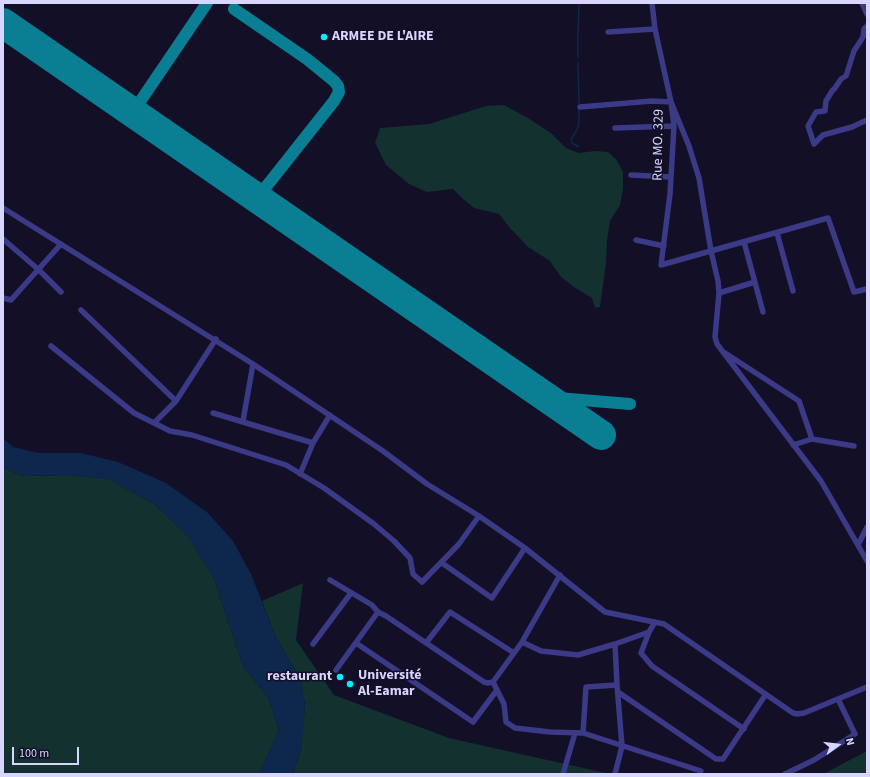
<!DOCTYPE html>
<meta charset="utf-8">
<style>
body{margin:0}
#map{position:relative;width:870px;height:777px;overflow:hidden;background:#120f27;font-family:"Source Sans 3",sans-serif}
canvas{display:block}
.frame{position:absolute;inset:0;border:4px solid #d8d5ff;pointer-events:none}
.north{position:absolute;left:818px;top:725px;width:40px;height:40px;-webkit-text-stroke:3px #120f27;paint-order:stroke;rotate:75deg;font-size:11px;font-weight:700;line-height:16px;text-align:center;color:#d8d5ff}
.north::after{content:'';display:block;margin:auto;width:14px;height:18px;background:#d8d5ff;clip-path:polygon(50% 0,100% 100%,50% 72%,0 100%)}
.scale{position:absolute;left:12px;top:747px;width:67px;height:18px;box-sizing:border-box;border:2px solid #d8d5ff;border-top:0;padding-left:5px;font-size:12px;line-height:14px;white-space:nowrap;color:#d8d5ff;-webkit-text-stroke:3px #120f27;paint-order:stroke}
</style>
<div id="map">
<canvas width="870" height="777"></canvas>
<div class="frame"></div>
<div class="north">N</div>
<div class="scale">100 m</div>
</div>
<script>
const g = document.querySelector('canvas').getContext('2d');
g.lineJoin = 'round';
function paint(path, color) {
  g.fillStyle = color;
  g.fill(path, 'evenodd');
}
function trace(path, color, width, dash) {
  g.strokeStyle = color;
  g.lineWidth = width;
  g.lineCap = dash ? 'butt' : 'round';
  g.setLineDash(dash || []);
  g.stroke(path);
}
function label(font, color, halo, rows, align = 'center') {
  g.font = font + ' "Source Sans 3",sans-serif';
  g.lineWidth = 3;
  g.setLineDash([]);
  g.textBaseline = 'middle';
  g.strokeStyle = halo;
  g.fillStyle = color;
  for (const [text, x, y, turn = 0] of rows) {
    g.save();
    g.translate(x, y);
    g.rotate((+turn || 0) * Math.PI / 180);
    g.textAlign = isNaN(turn) ? turn : align;
    if (halo) g.strokeText(text, 0, 0);
    g.fillText(text, 0, 0);
    g.restore();
  }
}
paint(new Path2D(`
 M504,105l24,13 23,15 15,15 13,5 16,-2 13,1 8,7 7,13v17l-3,16 -10,16 -3,19 -1,23 -6,44 -5,1 -3,-10 -18,-11 -13,-10 -11,-16 -22,-14 -18,-19 -11,-14 -25,-6 -11,-9 -10,-10 -26,3 -18,-8 -23,-19 -11,-22 5,-15 49,-4 57,-18z
 M3,468l21,8 41,-1 44,4 45,25 34,32 26,42 30,90 24,29 11,33 -20,44h-256z
 M303,583l-7,57 38,55 115,43 161,36h-317l8,-25 4,-45 -6,-28 -22,-36 -15,-39z
 M867,751v23h-44z`), '#12312f');
paint(new Path2D(`
 M3,438l10,9 26,6h42l37,9 48,21 42,30 25,28 18,33 26,66 22,36 6,28 -2,28 -2,17 -8,25h-34l20,-44 -11,-33 -24,-29 -30,-90 -27,-42 -33,-32 -45,-25 -44,-4 -41,1 -21,-8z`), '#0e274c');
trace(new Path2D(`
 M578,33l1,-30
 M578,58v-24
 M578,63l1,42
 M579,147l-7,-4 -1,-4c9,-11 8,-16 8,-30`), '#0e274c', 1.5);
trace(new Path2D(`
 M234,9l73,50 27,22 4,5 1,6 -5,9 -76,96
 M133,112l74,-109
 M540,393l18,5 72,6`), '#0a7e93', 12);
trace(new Path2D(`
 M3,23l598,412`), '#0a7e93', 30);
trace(new Path2D(`
 M652,3l3,26 16,73 3,24 -4,68 -9,71 167,-47 26,74 13,-3
 M862,3l5,11
 M867,26l-3,3 -1,8 -9,14 -8,25 -5,3 -6,9 -3,3 -6,10 -1,10 -9,1 -8,14 6,18 9,-9 29,-8 15,-7
 M608,32l47,-3
 M580,107l72,-6 19,1 18,44 10,32 12,73 7,30 1,12 -4,44 2,7 104,137 46,80
 M615,128l59,-2
 M631,175l40,2
 M3,208l250,156 130,87 44,33 52,32 46,32 80,64 59,12 129,89 4,1 7,-1 63,-26
 M777,233l16,58
 M3,239l36,31 22,22
 M636,240l28,6
 M744,242l19,70
 M719,293l36,-11
 M3,298l8,2 50,-56
 M81,310l95,91 -22,22
 M51,346l83,67 36,18 22,4 94,30 38,23 50,36 20,17 16,17 3,16 9,8 37,-38 20,-28
 M725,353l74,48 13,38
 M176,401l40,-62
 M213,413l100,30
 M243,421l10,-57
 M793,445l19,-6 42,7
 M300,474l13,-31 17,-28
 M858,545l9,-18
 M442,563l50,35 33,-50
 M330,580l42,25 6,7 8,4 98,66 4,1 5,-1 29,-40 38,-67
 M649,632l-8,21 11,13 92,63
 M522,642l19,9 37,4 37,-11 34,-12 6,-10
 M356,643l117,79 24,-32
 M426,643l24,-31 64,41
 M313,644l38,-51
 M615,644l2,41 5,61 -7,28
 M336,670l42,-58
 M493,682l11,22 2,18 9,6 35,4 33,1 118,38
 M618,692l98,67h7l43,-65
 M583,733l3,-46 31,-2
 M563,774l12,-41
 M785,774l29,-14 41,-26 -17,-35`), '#3a3a86', 5.5);
for (const [x, y, r, color] of [
 [324,37,4,"#01eeff"],
 [340,677,4,"#01eeff"],
 [350,684,4,"#01eeff"]
]) {
  const dot = new Path2D();
  dot.arc(x, y, r, 0, 2 * Math.PI);
  g.fillStyle = color;
  g.fill(dot);
  trace(dot, '#120f27', 1.5);
}
label('bold 14px', '#d8d5ff', '#120f27', [
 ["ARMEE DE L'AIRE",332,37],
 ["Université",358,676],
 ["Al-Eamar",358,692],
 ["restaurant",332,677,"right"]
], 'left');
label('14px', '#d8d5ff', '#120f27', [
 ["Rue MO. 329",659,145,-89]
]);
</script>
